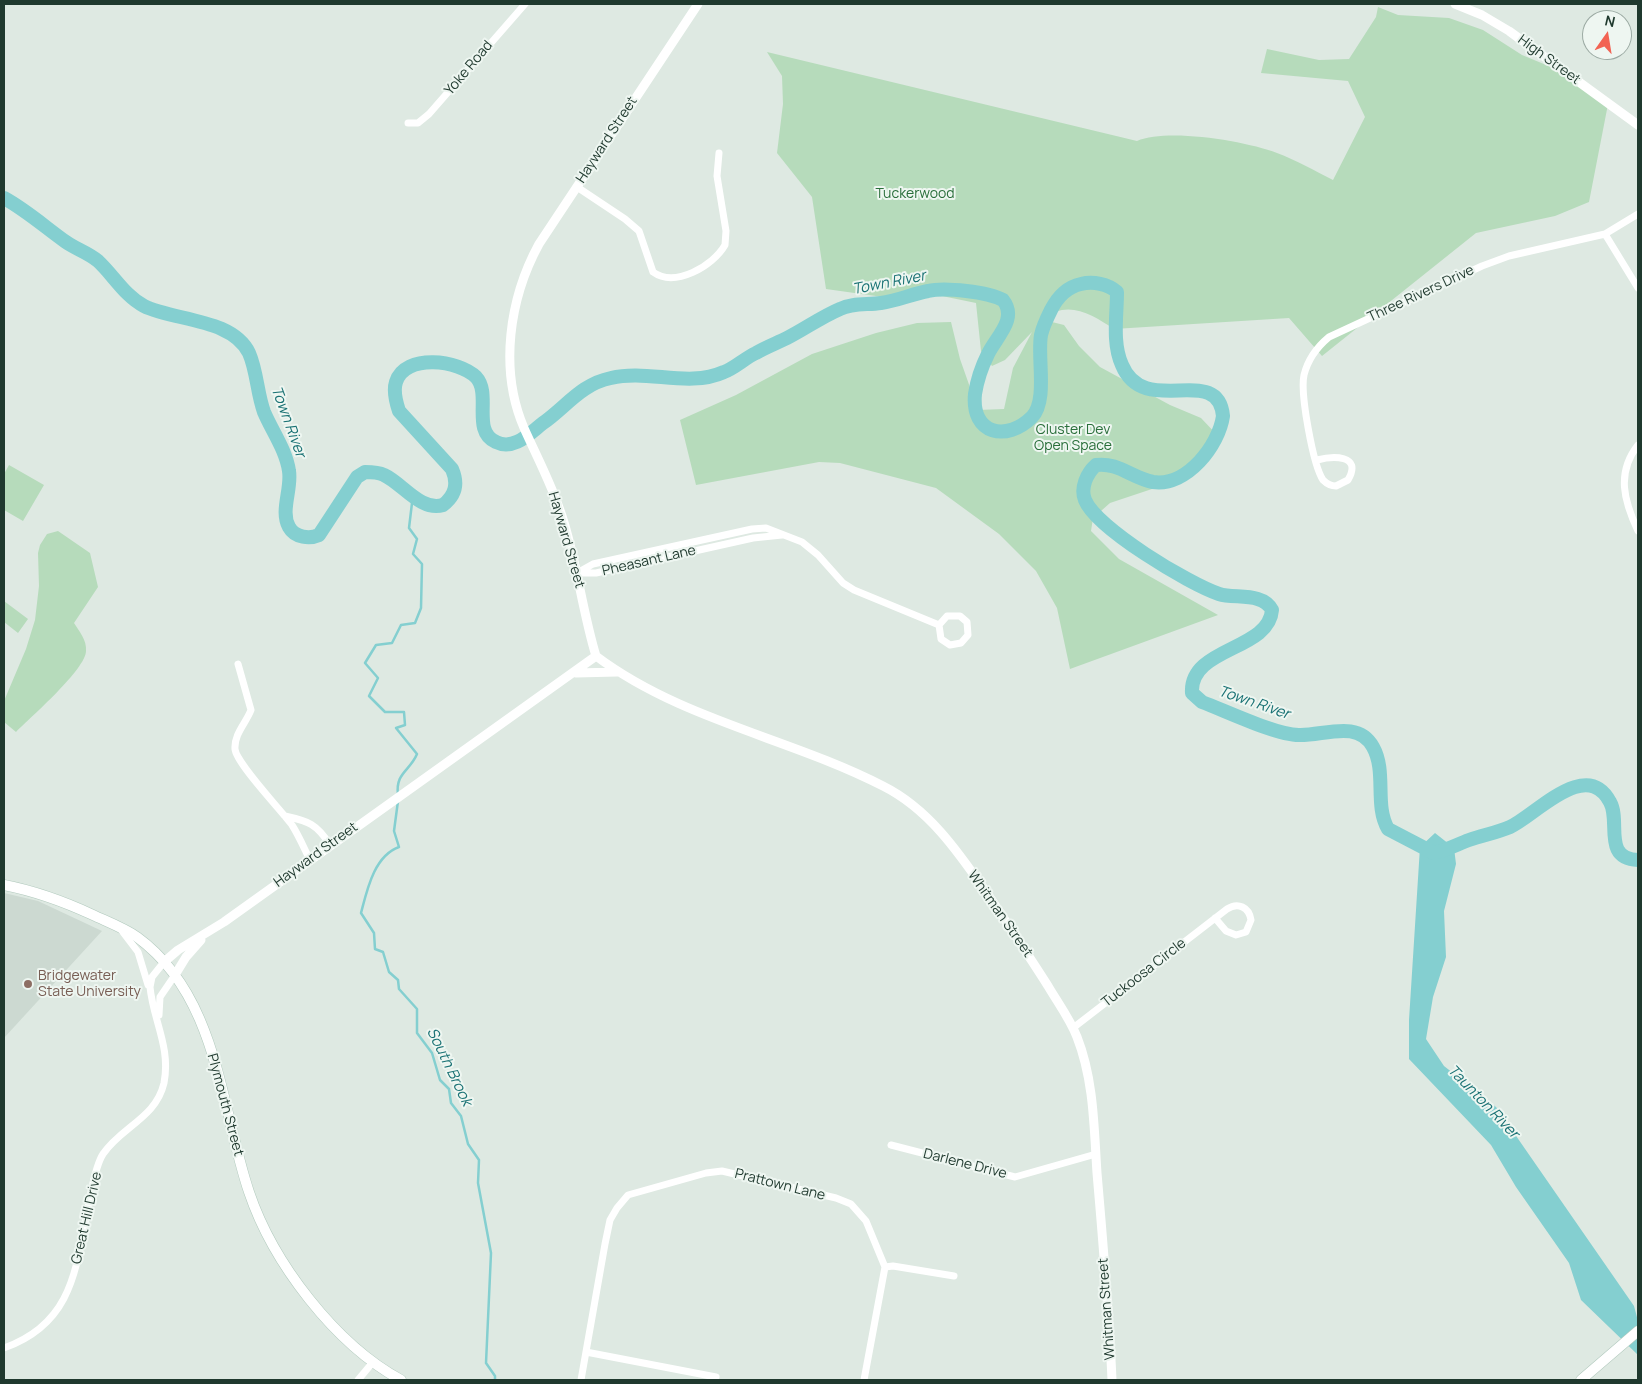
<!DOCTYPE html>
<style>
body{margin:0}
#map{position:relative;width:1642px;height:1384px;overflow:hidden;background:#dee9e2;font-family:Manrope,sans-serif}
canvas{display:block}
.frame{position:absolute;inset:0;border:5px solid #1f392e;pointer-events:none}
.north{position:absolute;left:1582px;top:10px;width:50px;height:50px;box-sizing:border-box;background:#eef6f1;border:1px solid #9baaa3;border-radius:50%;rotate:13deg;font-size:14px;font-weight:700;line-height:20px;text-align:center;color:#1f392e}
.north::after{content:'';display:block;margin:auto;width:18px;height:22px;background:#f26353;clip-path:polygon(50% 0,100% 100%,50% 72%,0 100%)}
</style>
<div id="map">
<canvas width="1642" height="1384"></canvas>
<div class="frame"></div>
<div class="north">N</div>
</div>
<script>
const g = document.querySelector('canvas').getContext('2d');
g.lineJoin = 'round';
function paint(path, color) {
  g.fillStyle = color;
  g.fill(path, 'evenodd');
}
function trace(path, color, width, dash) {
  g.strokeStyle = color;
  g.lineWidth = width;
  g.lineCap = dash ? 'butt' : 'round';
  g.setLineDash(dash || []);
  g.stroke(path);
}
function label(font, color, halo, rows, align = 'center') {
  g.font = font + ' Manrope,sans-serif';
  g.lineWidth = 4;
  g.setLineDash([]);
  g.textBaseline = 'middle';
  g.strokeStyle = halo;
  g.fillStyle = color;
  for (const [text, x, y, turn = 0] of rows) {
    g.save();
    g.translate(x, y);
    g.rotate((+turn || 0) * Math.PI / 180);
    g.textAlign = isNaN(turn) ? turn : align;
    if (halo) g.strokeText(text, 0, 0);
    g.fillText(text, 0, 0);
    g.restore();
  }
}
paint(new Path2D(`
 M4,893l34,8 64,30 -98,107z`), '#ccd9d1');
paint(new Path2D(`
 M1378,7l20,8 51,3 34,12 39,25 46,19 41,25 -20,103 -34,14 -79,17 -154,123 -33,-38 -175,11c-21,-14 -48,-31 -70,-9l20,5 15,21 21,21 70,38 31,13 18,19 -8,19 -20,20 -81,27 -17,15 -2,13 28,28 99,56 -148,54 -13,-61 -21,-37 -37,-37 -63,-46 -96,-25 -21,-1 -123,23 -16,-65 56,-25 76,-41 64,-21 41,-10 34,-1 9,37 18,51 26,-1 9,-41 19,-36 -27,28 -13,6 -11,-15 -5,-48 -34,-7 -59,1 -57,-8 -14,-92 -35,-44 6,-49 -1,-28 -15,-24 370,89c31,-13 108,0 140,12 19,7 38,18 56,27l32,-63 -17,-36 -87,-8 6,-24 52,11 30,-1 27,-42z
 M9,465l35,20 -21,36 -19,-11v-36z
 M58,531l32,22 8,34 -24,36c5,8 13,17 12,28 0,18 -55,66 -70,81l-12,-10v-21l22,-52 9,-29 4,-34 -1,-33 2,-8 7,-11z
 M4,601l24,18 -10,14 -14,-11z`), '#b6dbbb');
paint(new Path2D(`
 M1435,833l19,15 2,16 -12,47 2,46 -13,40 -7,42 18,27 52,41 138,199 4,15v34l-57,-55 -12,-37 -53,-76 -25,-42 -82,-86v-39l11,-173z`), '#84cfd0');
trace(new Path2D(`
 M398,795c-3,-22 12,-24 19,-41l-21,-26 9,-3 -1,-13h-19l-16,-16 9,-18 -13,-15 11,-18 16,-2 9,-18 14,-2 6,-15 1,-44 -9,-10 4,-15 -8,-11 3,-25 4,-5
 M398,801l-4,30 5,16c-25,9 -32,43 -38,66l13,20 1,16 8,3 6,20 9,8 1,9 18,20v24l15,20 8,27 9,9 2,14 10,13 7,28 11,16 -1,23 13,70 -5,110 9,13v4`), '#84cfd0', 2.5);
trace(new Path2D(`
 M4,198c22,12 41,29 62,44 10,7 23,11 32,19 16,15 27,35 46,45 30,15 88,12 105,47 8,18 8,40 15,59 8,19 22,38 25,59 3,18 -9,40 0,56 6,11 21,12 30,8l38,-58 8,-5c6,0 13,0 19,3 18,8 37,37 59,30 13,-10 15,-22 9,-36l-53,-58c-3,-9 -6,-20 -3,-29 9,-29 63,-22 80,-5 16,17 -5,54 20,65 18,9 34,-9 47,-19 23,-16 38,-39 68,-45 37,-9 77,10 113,-6 11,-4 21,-14 32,-19 10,-6 21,-10 31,-15 18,-9 34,-21 53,-29 12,-6 27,-4 41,-6 16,-2 31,-9 47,-12 17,-4 60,1 75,9 15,19 -7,37 -15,54 -6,12 -11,27 -13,40 -4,41 32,48 57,23 16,-17 5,-59 9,-82 2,-9 6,-17 10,-25 6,-12 16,-23 30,-26 12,-3 27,0 36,8 0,24 -5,51 5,73 22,54 96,-3 101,51 -4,29 -36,71 -70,66 -21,-4 -35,-20 -57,-17 -9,8 -16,23 -11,35 11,28 104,84 134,94 16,5 44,-2 53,16 -3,41 -83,37 -80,83l10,9c24,9 74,33 97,33 24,1 59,-16 74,12 14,25 1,58 15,82l46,24
 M1437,852c12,-3 21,-8 32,-12 14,-5 27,-7 41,-13 25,-11 76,-70 100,-25 11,19 -8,57 28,58`), '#84cfd0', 14);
const secondary = new Path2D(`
 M4,885c31,6 61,17 89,30 15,7 31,13 44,22 81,59 83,169 112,255 24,71 86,152 152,188
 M1581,1380l57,-49`);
trace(secondary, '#b1c9bd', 11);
trace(new Path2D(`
 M408,123h10l11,-9 96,-110
 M577,187l48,32 14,12 14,41c22,16 60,-6 72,-27l1,-14 -9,-55 2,-23
 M1605,234l33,54
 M1638,445c-22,28 -14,56 0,86
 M1317,460c15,-4 46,-6 31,20l-12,6c-5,0 -9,-2 -13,-6 -10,-15 -23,-87 -19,-105 4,-16 13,-28 25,-38l153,-71 27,-10 96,-22 33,-20
 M577,573l16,-9 159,-35 14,-1 36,14 16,13 25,28 11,7 85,35 8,-9h13l7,6 1,13 -7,8 -11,2 -9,-6 -2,-14
 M579,573h17l157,-35 29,-3
 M238,664l13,46c-5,13 -17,24 -16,39 1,14 46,61 57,76 7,11 12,23 18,35
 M285,816c23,5 32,8 45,29
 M122,931l16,21 10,33
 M159,1015l1,-18 15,-22
 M1073,1028l154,-119c11,-7 22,-2 24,11l-5,12 -10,3 -10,-4 -11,-13
 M891,1145l124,32 81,-23
 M885,1267l8,-1 61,10
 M4,1348c73,-26 72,-86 86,-151 3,-14 6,-32 13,-43 18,-27 53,-36 61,-71 7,-36 -11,-63 -14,-96l2,-10 12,-15
 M586,1352l130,25
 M358,1380l15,-18
 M581,1380l24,-136 5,-24 7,-12 11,-13 78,-22 16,-2 114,27 15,6 15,17 19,46 -21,113`), '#fff', 7);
trace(new Path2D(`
 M1455,4l27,11 27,16 129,94
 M596,656c85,64 194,82 287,130 48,24 78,70 108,113 19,29 38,57 57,87 10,17 22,33 29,51 17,43 17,91 20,136 6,69 12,138 15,207
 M576,673l41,-1
 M164,962l14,-12 46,-28 372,-266c-14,-46 -19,-94 -34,-140 -10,-31 -25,-59 -38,-88 -25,-58 -15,-129 15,-184l159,-240
 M175,975l11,-18 15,-17`), '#fff', 9);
trace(secondary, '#fff', 10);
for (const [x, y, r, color] of [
 [28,984,5,"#8d6e63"]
]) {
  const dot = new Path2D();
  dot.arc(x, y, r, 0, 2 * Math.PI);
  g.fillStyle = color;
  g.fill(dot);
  trace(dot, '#eef6f1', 2);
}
label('14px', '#1f392e', '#eef6f1', [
 ["High Street",1549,60,36],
 ["Yoke Road",469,68,-50],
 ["Hayward Street",607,140,-57],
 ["Three Rivers Drive",1421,294,-25],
 ["Hayward Street",566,540,74],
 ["Pheasant Lane",649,561,-13],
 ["Hayward Street",316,855,-36],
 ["Whitman Street",1000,914,55],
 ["Tuckoosa Circle",1144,973,-38],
 ["Plymouth Street",225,1105,75],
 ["Darlene Drive",965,1164,14],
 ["Prattown Lane",780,1185,14],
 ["Great Hill Drive",87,1218,-77],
 ["Whitman Street",1107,1309,-94]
]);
label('14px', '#2a6f3b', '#eef6f1', [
 ["Tuckerwood",915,194],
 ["Cluster Dev",1073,430],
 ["Open Space",1073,446]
]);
label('14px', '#785e54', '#eef6f1', [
 ["Bridgewater",38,976],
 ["State University",38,992]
], 'left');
label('italic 15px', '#1a7274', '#eef6f1', [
 ["Town River",889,283,-11],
 ["Town River",288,422,70],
 ["Town River",1254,703,19],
 ["South Brook",449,1067,64],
 ["Taunton River",1483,1102,46]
]);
</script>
